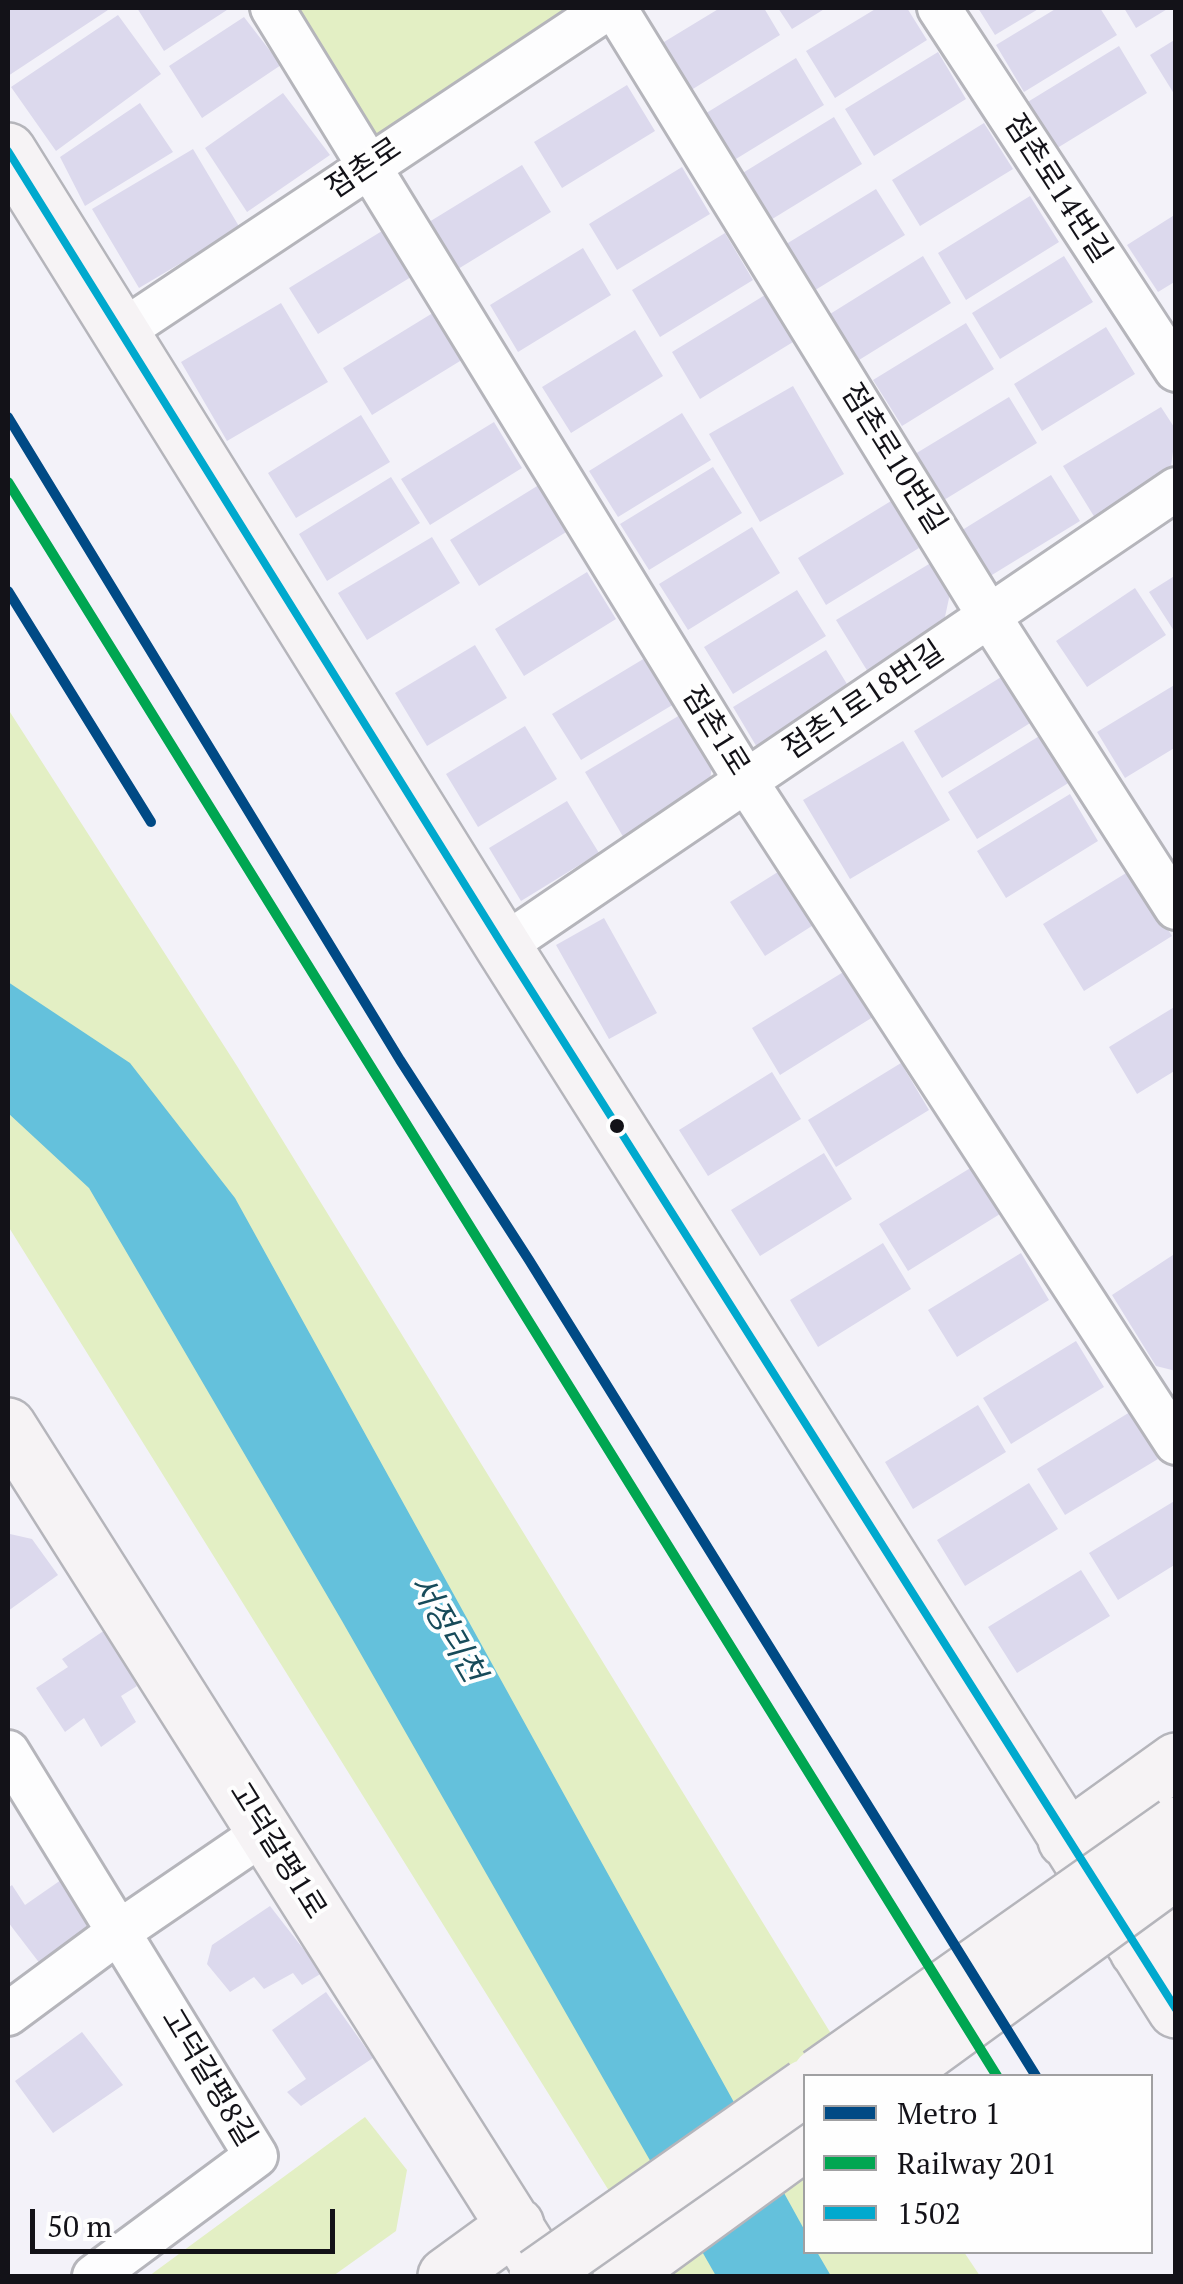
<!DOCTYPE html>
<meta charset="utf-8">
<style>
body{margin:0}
#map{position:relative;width:1183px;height:2284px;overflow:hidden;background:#f3f2f9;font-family:"PT Serif",serif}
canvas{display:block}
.frame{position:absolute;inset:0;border:10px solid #131218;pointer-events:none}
.legend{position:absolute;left:803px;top:2074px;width:350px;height:180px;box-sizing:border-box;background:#fefefe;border:2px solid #a0a0a2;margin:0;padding:12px 18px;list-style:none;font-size:30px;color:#131218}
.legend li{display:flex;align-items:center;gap:20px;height:50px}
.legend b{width:50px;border:2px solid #a0a0a2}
.scale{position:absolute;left:30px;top:2209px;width:305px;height:45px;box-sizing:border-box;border:5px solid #131218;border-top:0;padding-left:12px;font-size:30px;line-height:35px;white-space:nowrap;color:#131218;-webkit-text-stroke:8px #fefefe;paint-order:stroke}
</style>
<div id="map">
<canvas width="1183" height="2284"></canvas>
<div class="frame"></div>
<ul class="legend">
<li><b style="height:12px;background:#004a85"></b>Metro 1</li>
<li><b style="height:12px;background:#00a651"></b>Railway 201</li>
<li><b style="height:12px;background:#00a9ce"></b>1502</li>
</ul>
<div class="scale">50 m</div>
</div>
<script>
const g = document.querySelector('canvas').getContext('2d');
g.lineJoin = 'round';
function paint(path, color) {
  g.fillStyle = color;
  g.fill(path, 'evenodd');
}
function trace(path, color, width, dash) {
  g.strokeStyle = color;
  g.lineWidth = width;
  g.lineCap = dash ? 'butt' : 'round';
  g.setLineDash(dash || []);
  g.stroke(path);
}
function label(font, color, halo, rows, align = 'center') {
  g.font = font + ' "PT Serif","Noto Sans KR",serif';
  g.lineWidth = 8;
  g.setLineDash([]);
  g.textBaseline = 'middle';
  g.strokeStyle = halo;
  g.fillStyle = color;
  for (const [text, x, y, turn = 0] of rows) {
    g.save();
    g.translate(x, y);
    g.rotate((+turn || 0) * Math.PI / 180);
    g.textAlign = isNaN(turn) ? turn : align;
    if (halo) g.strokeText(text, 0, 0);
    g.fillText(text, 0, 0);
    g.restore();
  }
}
paint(new Path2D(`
 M282,8h326l-222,146z
 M8,709l229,357 620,1010h-51v176h158l16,24h-318l-654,-1050z
 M365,2117l42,53 -11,61 -63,45h-184z`), '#e3efc4');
paint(new Path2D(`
 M8,982l122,81 105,135 570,1033 1,21h11l14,24h-115l-374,-655 -253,-433 -81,-75z`), '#64c1dc');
paint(new Path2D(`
 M8,8h103l-103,68z
 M137,8h93l-66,43z
 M720,8h44l16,27 -92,57 -29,-47z
 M778,8h48l-34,21z
 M877,8h30l20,32 -92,58 -29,-47z
 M978,8h62l-45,27z
 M1057,8h43l17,27 -93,57 -28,-47z
 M1124,8h45l-33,20z
 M118,15l43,59 -105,77 -45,-64z
 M244,17l37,48 -79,53 -33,-52z
 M1176,39v58l-26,-42z
 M1119,46l28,47 -93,57 -28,-47z
 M938,52l28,47 -92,57 -29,-47z
 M796,58l28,47 -93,57 -28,-47z
 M627,85l28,46 -93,57 -28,-46z
 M283,93l47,62 -83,57 -42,-64z
 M140,103l33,49 -88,54 -25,-49z
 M834,117l28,47 -93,57 -28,-47z
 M984,123l29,46 -93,57 -28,-46z
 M193,149l47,79 -101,60 -47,-79z
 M522,165l29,47 -93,57 -29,-47z
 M682,167l28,47 -93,56 -28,-46z
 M876,189l29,46 -93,57 -29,-46z
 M1030,196l29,46 -93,58 -28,-47z
 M1176,214v67l-18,11 -31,-47z
 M382,231l29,46 -93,57 -29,-46z
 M725,233l28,47 -93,57 -28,-47z
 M583,248l28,47 -93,57 -28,-47z
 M923,256l28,47 -92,57 -29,-46z
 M1064,256l29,46 -93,57 -28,-46z
 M765,295l28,47 -93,57 -28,-47z
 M281,303l47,79 -101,59 -46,-79z
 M436,311l29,47 -93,57 -29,-47z
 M966,323l28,46 -92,57 -29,-46z
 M1106,327l29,47 -93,57 -28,-47z
 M635,330l28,46 -92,57 -29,-46z
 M793,386l51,88 -84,48 -51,-88z
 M1009,397l28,46 -93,57 -29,-46z
 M1161,407l15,23 -6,43 -75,45 -32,-52z
 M682,413l29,47 -93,57 -29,-46z
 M361,415l29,47 -94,56 -28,-45z
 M494,422l28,46 -92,57 -29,-46z
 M713,467l29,46 -93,57 -29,-46z
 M1051,475l29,46 -93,57 -28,-46z
 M391,477l29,46 -93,58 -28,-47z
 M542,483l29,46 -92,57 -29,-46z
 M891,501l28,47 -93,57 -28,-47z
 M752,527l28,46 -92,57 -29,-46z
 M432,537l28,46 -93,57 -29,-47z
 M934,561l17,28 -8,37 -75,46 -32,-52z
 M587,572l29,47 -92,57 -29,-47z
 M1176,575v59l-27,-42z
 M1135,588l31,47 -79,52 -31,-46z
 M797,590l29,46 -93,58 -29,-47z
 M475,645l32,53 -80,48 -32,-53z
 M826,650l29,47 -94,57 -28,-47z
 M645,658l29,46 -93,56 -29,-46z
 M1006,674l29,46 -93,58 -28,-47z
 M1176,684v63l-51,31 -28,-46z
 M685,712l29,40 -6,42 -80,51 -43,-73z
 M525,726l32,53 -79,48 -32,-53z
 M1041,735l29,47 -93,57 -29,-47z
 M903,741l47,79 -100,59 -47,-79z
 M1070,794l28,47 -92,57 -29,-47z
 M567,801l32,52 -78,48 -32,-53z
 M781,870l34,54 -50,32 -35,-54z
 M1131,870l41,66 -88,55 -41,-67z
 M604,918l53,95 -48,26 -53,-94z
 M845,971l28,46 -93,58 -28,-47z
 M1176,1006v64l-39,24 -28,-47z
 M901,1063l28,47 -93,57 -28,-47z
 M772,1072l29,47 -93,57 -29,-46z
 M824,1153l28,46 -92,57 -29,-46z
 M972,1167l28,47 -92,57 -29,-47z
 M883,1243l28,46 -93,58 -28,-47z
 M1021,1253l28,47 -92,57 -29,-47z
 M1176,1253v118l-20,-5 -44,-71z
 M1076,1341l28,46 -93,57 -28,-46z
 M978,1405l28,47 -93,57 -28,-47z
 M1130,1412l28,47 -93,56 -28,-46z
 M1029,1483l29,46 -93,57 -28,-46z
 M1176,1500v64l-58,36 -29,-47z
 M10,1534l22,5 26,36 -50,36v-75z
 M1081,1570l29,46 -93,57 -29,-46z
 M105,1630l32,56 -16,10 15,26 -35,25 -17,-29 -19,14 -29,-44 32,-21 -6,-8z
 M71,1873l27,37 -8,25 -46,34 -36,-47v-34l4,-3 13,20z
 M270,1906l52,67 -20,12 -9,-12 -29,16 -10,-12 -24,15 -23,-28 5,-19z
 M326,1992l47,66 -72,48 -14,-14 19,-13 -34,-49z
 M82,2032l41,53 -70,48 -38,-52z`), '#dcd9ed');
const street = new Path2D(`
 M272,8l474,773 430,662
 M615,8l374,608 187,292
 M939,8l237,362
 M121,332l487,-324
 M503,946l673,-457
 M8,1752l248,404 -162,120
 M8,2014l112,-83 145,-99`);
const secondary = new Path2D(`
 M8,151l495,795 673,1064
 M8,1426l538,850
 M1066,1840l110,-79
 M1138,1951l38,-26
 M446,2276l70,-51
 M621,2276l185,-135`);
trace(street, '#b5b5bb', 48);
trace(secondary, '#b5b5bb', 60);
trace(street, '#fdfdfe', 42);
trace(secondary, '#f6f3f5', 55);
const secondaryBridge = new Path2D(`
 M820,2076l356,-251
 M894,2076l276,-201
 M537,2276l269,-189`);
trace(secondaryBridge, '#b5b5bb', 60, []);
trace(secondaryBridge, '#f6f3f5', 55);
trace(new Path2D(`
 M8,151l495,795 673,1063`), '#00a9ce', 8);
trace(new Path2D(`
 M8,482l989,1594`), '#00a651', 10);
trace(new Path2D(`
 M8,417l392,643 129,200 507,816
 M8,591l143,231`), '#004a85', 10);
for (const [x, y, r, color] of [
 [617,1126,9,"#131218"]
]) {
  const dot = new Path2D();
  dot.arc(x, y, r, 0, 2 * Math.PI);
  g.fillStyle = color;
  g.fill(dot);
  trace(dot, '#fefefe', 4);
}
label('30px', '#131218', '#fefefe', [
 ["점촌로",364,169,-34],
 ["점촌로14번길",1057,189,57],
 ["점촌로10번길",893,459,58],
 ["점촌1로18번길",864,701,-34],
 ["점촌1로",715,731,58],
 ["고덕갈평1로",277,1851,58],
 ["고덕갈평8길",208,2078,59]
]);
label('italic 32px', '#174b5a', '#fefefe', [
 ["서정리천",446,1629,60]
]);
</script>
